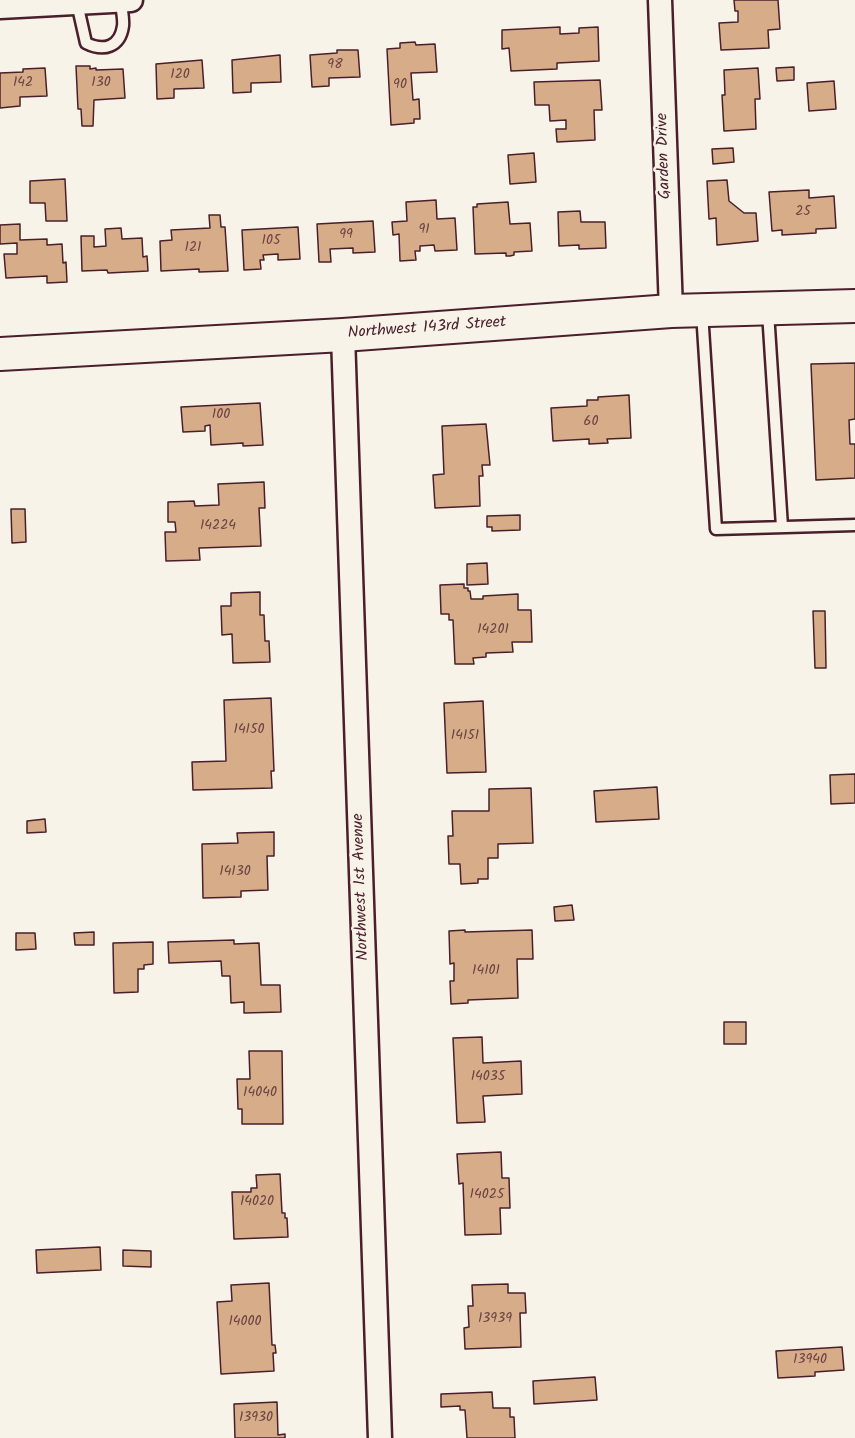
<!DOCTYPE html>
<style>
body{margin:0}
canvas{display:block;background:#f7f3e8}
</style>
<canvas width="855" height="1438"></canvas>
<script>
const g = document.querySelector('canvas').getContext('2d');
g.lineJoin = 'round';
function paint(path, color) {
  g.fillStyle = color;
  g.fill(path, 'evenodd');
}
function trace(path, color, width, dash) {
  g.strokeStyle = color;
  g.lineWidth = width;
  g.lineCap = dash ? 'butt' : 'round';
  g.setLineDash(dash || []);
  g.stroke(path);
}
function label(font, color, halo, rows, align = 'center') {
  g.font = font + ' Kalam,sans-serif';
  g.lineWidth = 5;
  g.setLineDash([]);
  g.textBaseline = 'middle';
  g.strokeStyle = halo;
  g.fillStyle = color;
  for (const [text, x, y, turn = 0] of rows) {
    g.save();
    g.translate(x, y);
    g.rotate((+turn || 0) * Math.PI / 180);
    g.textAlign = isNaN(turn) ? turn : align;
    if (halo) g.strokeText(text, 0, 0);
    g.fillText(text, 0, 0);
    g.restore();
  }
}
const building = new Path2D(`
 M734,0h44l2,29 -12,1 1,18 -48,2 -2,-27 19,-1v-11h-3z
 M560,27v7l19,-1v-5l19,-1 1,34 -42,2v6l-46,2 -2,-23 -7,1v-19z
 M415,42l1,3 19,-1 2,28 -26,1 2,27 6,-1 1,20h-6v4l-23,2 -4,-76 13,-1v-5z
 M337,50h21l2,27 -31,1v8l-17,1 -2,-32 27,-2z
 M280,55l1,27 -30,1v9l-18,1 -1,-33z
 M202,60l2,28 -30,1v9l-17,1 -1,-35z
 M76,66h14v3l6,-1v2l27,-1 2,29 -31,2 -1,26h-11l-1,-17h-3z
 M794,67v13l-17,1 -1,-13z
 M45,68l2,28 -27,1v9l-20,2v-35l23,-1v-3z
 M758,68l2,31h-5l1,30 -32,2 -2,-36h3l-1,-25z
 M600,80l2,30h-8l1,30 -38,2 -1,-13h10v-9l-16,1 -1,-16h-14l-1,-23z
 M834,81l2,28 -27,2 -2,-28z
 M733,148l1,14 -21,2 -1,-15z
 M534,153l2,29 -26,2 -2,-29z
 M65,179l2,42h-21l-1,-18h-15v-22z
 M727,180l2,21 15,12h12l2,28 -41,4 -1,-27 -7,1 -2,-38z
 M809,190v8l25,-2 2,32 -20,1v4l-34,2v-5l-10,1 -3,-39z
 M436,200l1,19 18,-1 2,32 -22,1 -1,-6 -14,1v5h-5l1,9 -16,1 -1,-27 -6,1 -1,-13 15,-1 -1,-19z
 M508,202l2,22 20,-1 2,28 -18,1v3l-4,1h-4v-3l-31,1 -2,-47h4v-3z
 M580,211l1,11h24l1,26 -27,1v-4l-20,1 -1,-34z
 M209,215h11l1,12h4l3,44 -29,1v-3l-38,2 -1,-30 12,-1 -1,-10 39,-2z
 M373,221l2,31 -22,1v-5l-23,1 1,13h-12l-2,-38z
 M20,224v16l27,-1v6l15,-1 1,19 3,-1 1,20 -20,1v-7l-41,2 -2,-24h13v-11l-17,1v-19z
 M298,227l2,32 -22,1v-6l-15,1 1,5h-4l1,9 -17,1 -2,-40z
 M121,228l1,11 20,-1 1,19 4,-1 1,15 -40,2 -1,-3 -25,1 -1,-35h13v11l12,-1 -1,-17z
 M855,363v56l-6,1 1,24h5v34l-39,2 -5,-116z
 M629,395l2,43 -24,1 1,4 -19,1v-5l-36,2 -2,-33 36,-2v-6h11v-3z
 M260,403l3,42 -20,1v-3l-32,2 -1,-20 -5,1v5l-22,1 -2,-25z
 M486,424l4,41h-8l1,11h-4l1,30 -45,2 -2,-33 11,-1 -2,-48z
 M264,482l1,26h-6l2,38 -62,2 1,12 -34,1 -1,-29h11l-1,-10h-7v-20l26,-1 1,5 24,-1 -1,-21z
 M11,509h14l1,33 -14,1z
 M520,515v15l-28,1v-4h-5v-11z
 M487,563l1,21 -21,1v-21z
 M464,584v4h4v3h2l1,8h12v-3l35,-2v16h13l1,32h-20l1,10 -27,1v4l-13,1 1,6h-19l-2,-44h-4v-6h-8l-1,-29z
 M260,592v23h4l1,26h4l1,21 -37,1 -1,-29 -10,1 -1,-29h10v-13z
 M813,611h12l1,57h-11z
 M271,698l3,73h-3l1,17 -79,2 -1,-28 34,-1 -2,-61z
 M483,701l3,71 -39,1 -3,-70z
 M855,774v29l-24,1 -1,-29z
 M657,787l2,32 -63,3 -2,-31z
 M531,788l2,55 -35,1v14h-10v21h-10v4l-17,1 -1,-20h-11l-1,-28h5l-1,-25h37v-22z
 M45,819l1,13 -19,1v-12z
 M274,832v24h-7l1,34 -27,1v6l-38,1 -1,-54 36,-1 -1,-10z
 M572,905l2,15 -19,1 -1,-14z
 M465,930v2l67,-2 1,29h-16l1,39 -50,2v3l-17,1 -1,-23h4v-18l-4,1 -1,-33z
 M94,932v13h-19l-1,-12z
 M16,933h19l1,16 -20,1z
 M234,940v4l25,-1 2,42h19l1,27 -37,1v-11l-13,1 -1,-27h-8l-1,-15 -52,2 -1,-21z
 M153,942v22l-9,1v4h-6v23l-24,1 -1,-50z
 M724,1022h22v22h-22z
 M482,1037l1,26 38,-2 1,33 -39,2 2,26 -28,1 -4,-85z
 M249,1051h33l1,73h-41v-15h-4l-1,-30h13z
 M501,1152l1,26h7l1,30h-10l1,26 -36,1 -2,-52 -4,1 -2,-30z
 M280,1174l2,39h3v5h2l1,19 -54,2 -2,-47h19v-4h6l-1,-13z
 M100,1247l1,23 -64,3 -1,-23z
 M123,1250l28,1v16l-28,-1z
 M269,1283l3,62h3l1,8h-3l1,18 -53,3 -4,-72 15,-1 -1,-16z
 M508,1284v9h17l1,20h-6l1,34 -56,2 -1,-21 5,-1 -1,-21h5l-1,-21z
 M842,1347l2,23 -29,2v4l-37,2 -2,-27z
 M595,1377l2,23 -63,4 -1,-23z
 M492,1392l1,16h17v9h4l1,21h-48l-2,-28h-5v-4l-19,1v-13z
 M277,1402l1,33 7,-1v4h-50l-1,-34z`);
paint(building, '#d7ac88');
trace(building, '#4a1f2b', 1.5);
const lane = new Path2D(`
 M77,3l9,40c18,9 34,4 37,-17 1,-8 -2,-18 -2,-25
 M702,312l14,217 139,-4
 M768,312l14,215`);
const street = new Path2D(`
 M660,0l11,311
 M0,7l131,-7
 M343,335l37,1103`);
const secondary = new Path2D(`
 M0,354l343,-19 328,-24 184,-5`);
trace(lane, '#4a1f2b', 15);
trace(street, '#4a1f2b', 27);
trace(secondary, '#4a1f2b', 36);
trace(lane, '#f7f3e8', 10);
trace(street, '#f7f3e8', 22);
trace(secondary, '#f7f3e8', 32);
label('14px', '#6d4242', null, [
 ["98",335,66],
 ["120",180,76],
 ["142",23,84],
 ["130",101,84],
 ["90",400,86],
 ["25",803,213],
 ["91",424,231],
 ["99",346,236],
 ["105",271,242],
 ["121",193,249],
 ["100",221,416],
 ["60",591,423],
 ["14224",218,527],
 ["14201",493,631],
 ["14150",249,731],
 ["14151",465,737],
 ["14130",235,873],
 ["14101",486,972],
 ["14035",488,1078],
 ["14040",260,1094],
 ["14025",487,1196],
 ["14020",257,1203],
 ["13939",495,1320],
 ["14000",245,1323],
 ["13940",810,1361],
 ["13930",256,1419]
]);
label('16px', '#4a1f2b', '#f7f3e8', [
 ["Garden Drive",665,156,-92],
 ["Northwest 143rd Street",427,329,-4],
 ["Northwest 1st Avenue",362,887,-92]
]);
</script>
